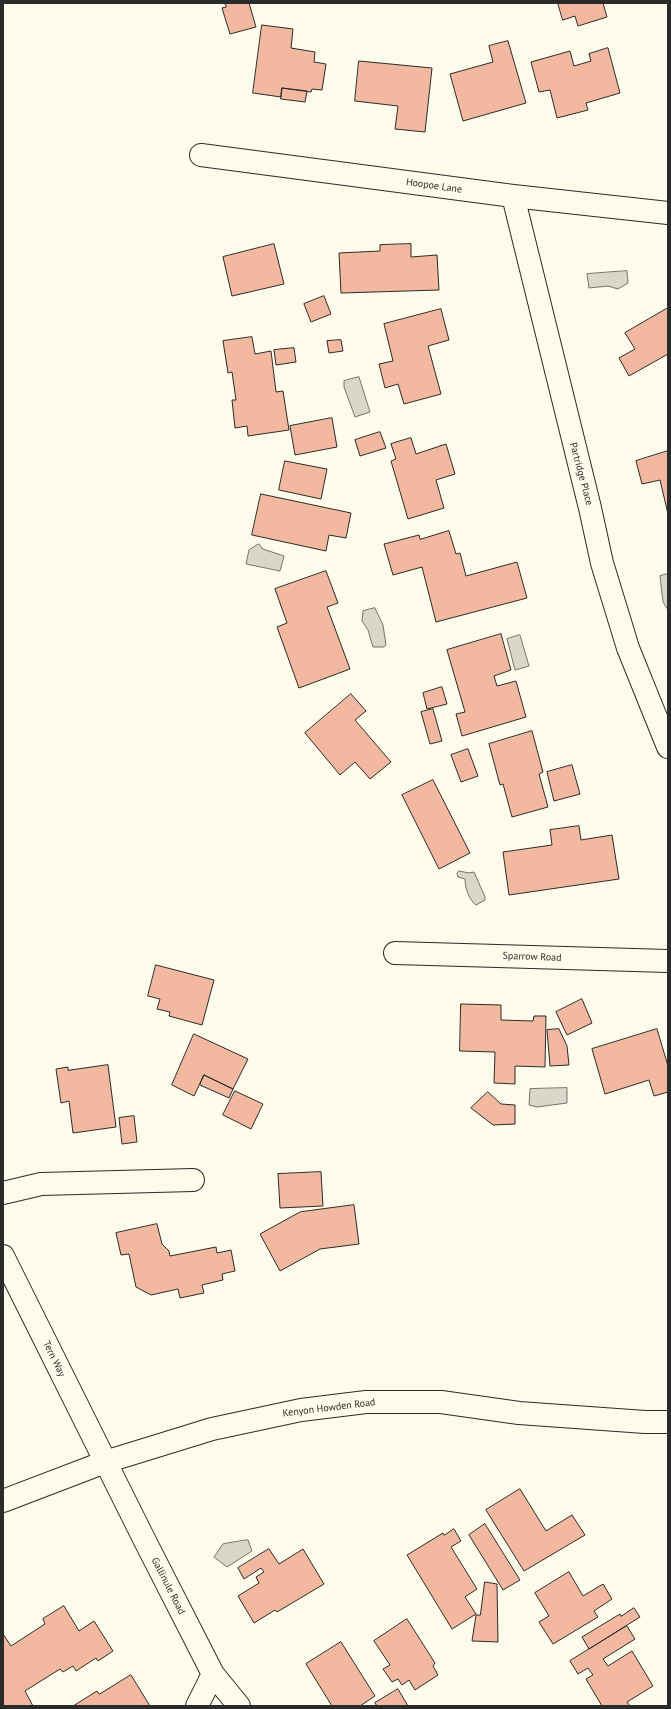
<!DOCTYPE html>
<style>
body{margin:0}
#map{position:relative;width:671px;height:1709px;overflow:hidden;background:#fdfbea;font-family:"PT Sans",sans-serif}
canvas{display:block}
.frame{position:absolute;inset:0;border:4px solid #2b2b2b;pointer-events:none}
</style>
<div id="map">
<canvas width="671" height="1709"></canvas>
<div class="frame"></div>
</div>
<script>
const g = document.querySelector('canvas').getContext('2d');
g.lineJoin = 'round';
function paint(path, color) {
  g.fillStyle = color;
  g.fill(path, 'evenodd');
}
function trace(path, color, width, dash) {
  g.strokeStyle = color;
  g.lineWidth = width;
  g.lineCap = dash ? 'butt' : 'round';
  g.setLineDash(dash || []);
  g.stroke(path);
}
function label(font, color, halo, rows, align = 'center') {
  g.font = font + ' "PT Sans",sans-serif';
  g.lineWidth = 3;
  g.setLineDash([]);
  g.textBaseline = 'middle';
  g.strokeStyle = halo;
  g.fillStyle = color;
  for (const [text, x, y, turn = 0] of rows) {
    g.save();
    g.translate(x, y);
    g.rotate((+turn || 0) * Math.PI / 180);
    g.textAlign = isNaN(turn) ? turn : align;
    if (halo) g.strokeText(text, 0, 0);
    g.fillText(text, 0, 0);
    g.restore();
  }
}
const water = new Path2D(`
 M627,271l1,12 -10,6 -10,-3 -19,2 -2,-14z
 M359,377l11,35 -15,5 -11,-30v-6z
 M259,544l4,5 21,7 -4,15 -34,-7 3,-14z
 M668,574v36l-5,-8 -3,-26z
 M375,608l8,17 3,20 -2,2h-11l-5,-17 -6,-9 1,-10z
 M520,635l9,31 -14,4 -8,-31z
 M459,871l10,2 5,-1 11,25v3l-9,5c-7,-5 -11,-17 -11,-26l-7,-2 -1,-3z
 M567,1088v15l-30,4 -8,-2 1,-16z
 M248,1540l4,11 -25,16 -13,-10 9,-13z`);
paint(water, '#d8d7c9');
trace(water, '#74746e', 1);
const building = new Path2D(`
 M225,3h24l7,24 -26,7 -8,-26 4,-1z
 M558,3h45l4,14 -29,9 -3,-10 -12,4z
 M262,25l31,4 -2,19 24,4 -1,10 12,2 -4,26 -10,-1 -1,3 -29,-4 -1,9 -28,-4z
 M508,41l18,62 -63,18 -13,-47 43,-12 -4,-16z
 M608,48l12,45 -34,10 2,7 -31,8 -7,-28 -11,2 -8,-30 39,-11 4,15 17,-5 -2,-7z
 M359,61l73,7 -7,64 -30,-3 3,-23 -43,-5z
 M282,88l25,3 -2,11 -24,-3z
 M274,244l10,40 -52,12 -9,-39z
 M411,244v13l26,-2 2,35 -98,3 -2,-40 41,-2v-6z
 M324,296l7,18 -20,8 -7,-18z
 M668,308v46l-39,22 -10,-18 16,-9 -10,-16z
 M441,309l8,31 -21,6 13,48 -37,10 -6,-20 -13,4 -6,-24 14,-3 -9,-37z
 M252,337l3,17 16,-3 5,41 7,-1 6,39 -41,6 -1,-10 -12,2 -3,-28h4l-4,-28 -4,1 -5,-32z
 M341,340l2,11 -14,2 -2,-12z
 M294,348l2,14 -20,3 -2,-15z
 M332,418l5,29 -42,8 -5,-29z
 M380,432l6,16 -26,8 -5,-16z
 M411,438l5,16 30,-10 9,30 -19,6 8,28 -36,11 -17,-58 5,-2 -5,-15z
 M668,451v63l-8,-34 -18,4 -6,-23z
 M285,461l42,8 -6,30 -42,-9z
 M261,494l90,19 -5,25 -17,-3 -3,16 -74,-16z
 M449,531l7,23 4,-1 6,23 51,-14 10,36 -91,24 -14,-55 -29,8 -9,-31 35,-9 1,4z
 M326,571l12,32 -11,4 23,62 -51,19 -22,-61 10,-4 -12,-34z
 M501,634l10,36 -17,6 3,10 19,-5 10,36 -64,19 -6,-22 9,-2 -18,-62z
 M442,687l5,17 -20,5 -4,-16z
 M351,694l15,17 -11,9 36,42 -21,17 -15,-17 -15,13 -35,-42z
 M433,709l9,32 -12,3 -9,-32z
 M532,731l11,41 -4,2 9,33 -36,10 -9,-33 -3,1 -11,-41z
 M468,749l10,27 -17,6 -10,-27z
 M572,765l8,29 -26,7 -7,-29z
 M433,780l37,73 -31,16 -37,-74z
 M579,826l2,14 31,-5 7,44 -110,16 -6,-43 49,-7 -2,-15z
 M156,965l58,15 -12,45 -33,-9 1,-4 -13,-3 3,-10 -12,-3z
 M582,999l10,24 -25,12 -11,-23z
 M461,1004l40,1v15l32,1 1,-5h12l-1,51 -30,-1v18l-21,-1 1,-31 -35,-1z
 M559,1029l8,17 2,19 -19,1 -3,-36z
 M657,1029l11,37v26l-14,4 -5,-16 -44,14 -13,-45z
 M194,1034l54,25 -15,30 -29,-14 -10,21 -22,-11z
 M108,1065l8,62 -43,6 -4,-32 -8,2 -5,-34 12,-2v3z
 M204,1075l29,14 -4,9 -29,-13z
 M235,1091l28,13 -12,25 -28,-14z
 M488,1092l13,12 14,1v19l-22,1 -22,-17z
 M134,1116l3,26 -15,2 -3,-26z
 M321,1172l2,34 -43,2 -2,-34z
 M354,1205l5,39 -39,5 -40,22 -20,-37 40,-22z
 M157,1224l5,20 7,7 1,5 46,-9 1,6 14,-3 4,21 -13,3 1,6 -21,5 2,8 -24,5 -2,-9 -27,6 -15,-8 -7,-33 -8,1 -5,-22z
 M520,1489l26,42 26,-16 13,20 -61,36 -38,-61z
 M485,1524l35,56 -17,10 -34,-55z
 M454,1529l7,12 -10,6 26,42 -12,8 11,17 -24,15 -45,-74 36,-22 1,2z
 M269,1549l10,15 24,-15 21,35 -47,28 -2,-2 -21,13 -16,-27 21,-13 -3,-6 8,-5 -3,-4 -17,11 -6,-11z
 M569,1572l14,24 20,-12 9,15 -18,12 4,6 -45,27 -14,-22 10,-6 -14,-23z
 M485,1582l12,2 1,58 -26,-1 4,-26h4z
 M64,1606l15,25 15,-10 19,30 -15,10 -2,-3 -20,13 -3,-5 -10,6 -3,-3 -35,22 8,15h-30v-72l8,12 34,-22 -2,-5z
 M634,1608l6,9 -51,32 -7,-12 38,-23 1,2z
 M407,1619l28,44 -2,3 5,9 -23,15 -6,-10 -7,5 -4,-6 -6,3 -9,-13 7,-4 -16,-24z
 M627,1626l8,13 -32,20 5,7 24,-15 21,35 -26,16 3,4h-28l-16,-27 7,-4 -5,-7 -10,6 -8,-13z
 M341,1642l34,54 -15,10h-28l-26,-42z
 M131,1675l19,31h-77l24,-15 2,3z
 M398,1689l10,17h-31l-2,-3z`);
paint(building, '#f2b8a0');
trace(building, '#2b2b2b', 1);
const street = new Path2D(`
 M201,155l312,41 155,17
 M513,196l77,312 12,55 26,85 40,99
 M395,953l273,8
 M3,1193l38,-9 152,-4
 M3,1256l141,283 69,135 26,32
 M197,1706l16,-32`);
const secondary = new Path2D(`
 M3,1501l102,-39 107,-33 89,-19 65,-8h75l78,11 126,9h23`);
trace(street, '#2b2b2b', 24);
trace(secondary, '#2b2b2b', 24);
trace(street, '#fdfbea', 22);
trace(secondary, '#fdfbea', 22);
label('10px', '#2b2b2b', '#fdfbea', [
 ["Hoopoe Lane",434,186,8],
 ["Partridge Place",581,474,75],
 ["Sparrow Road",532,957,2],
 ["Tern Way",54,1359,64],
 ["Kenyon Howden Road",329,1408,-7],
 ["Gallinule Road",168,1586,63]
]);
</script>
